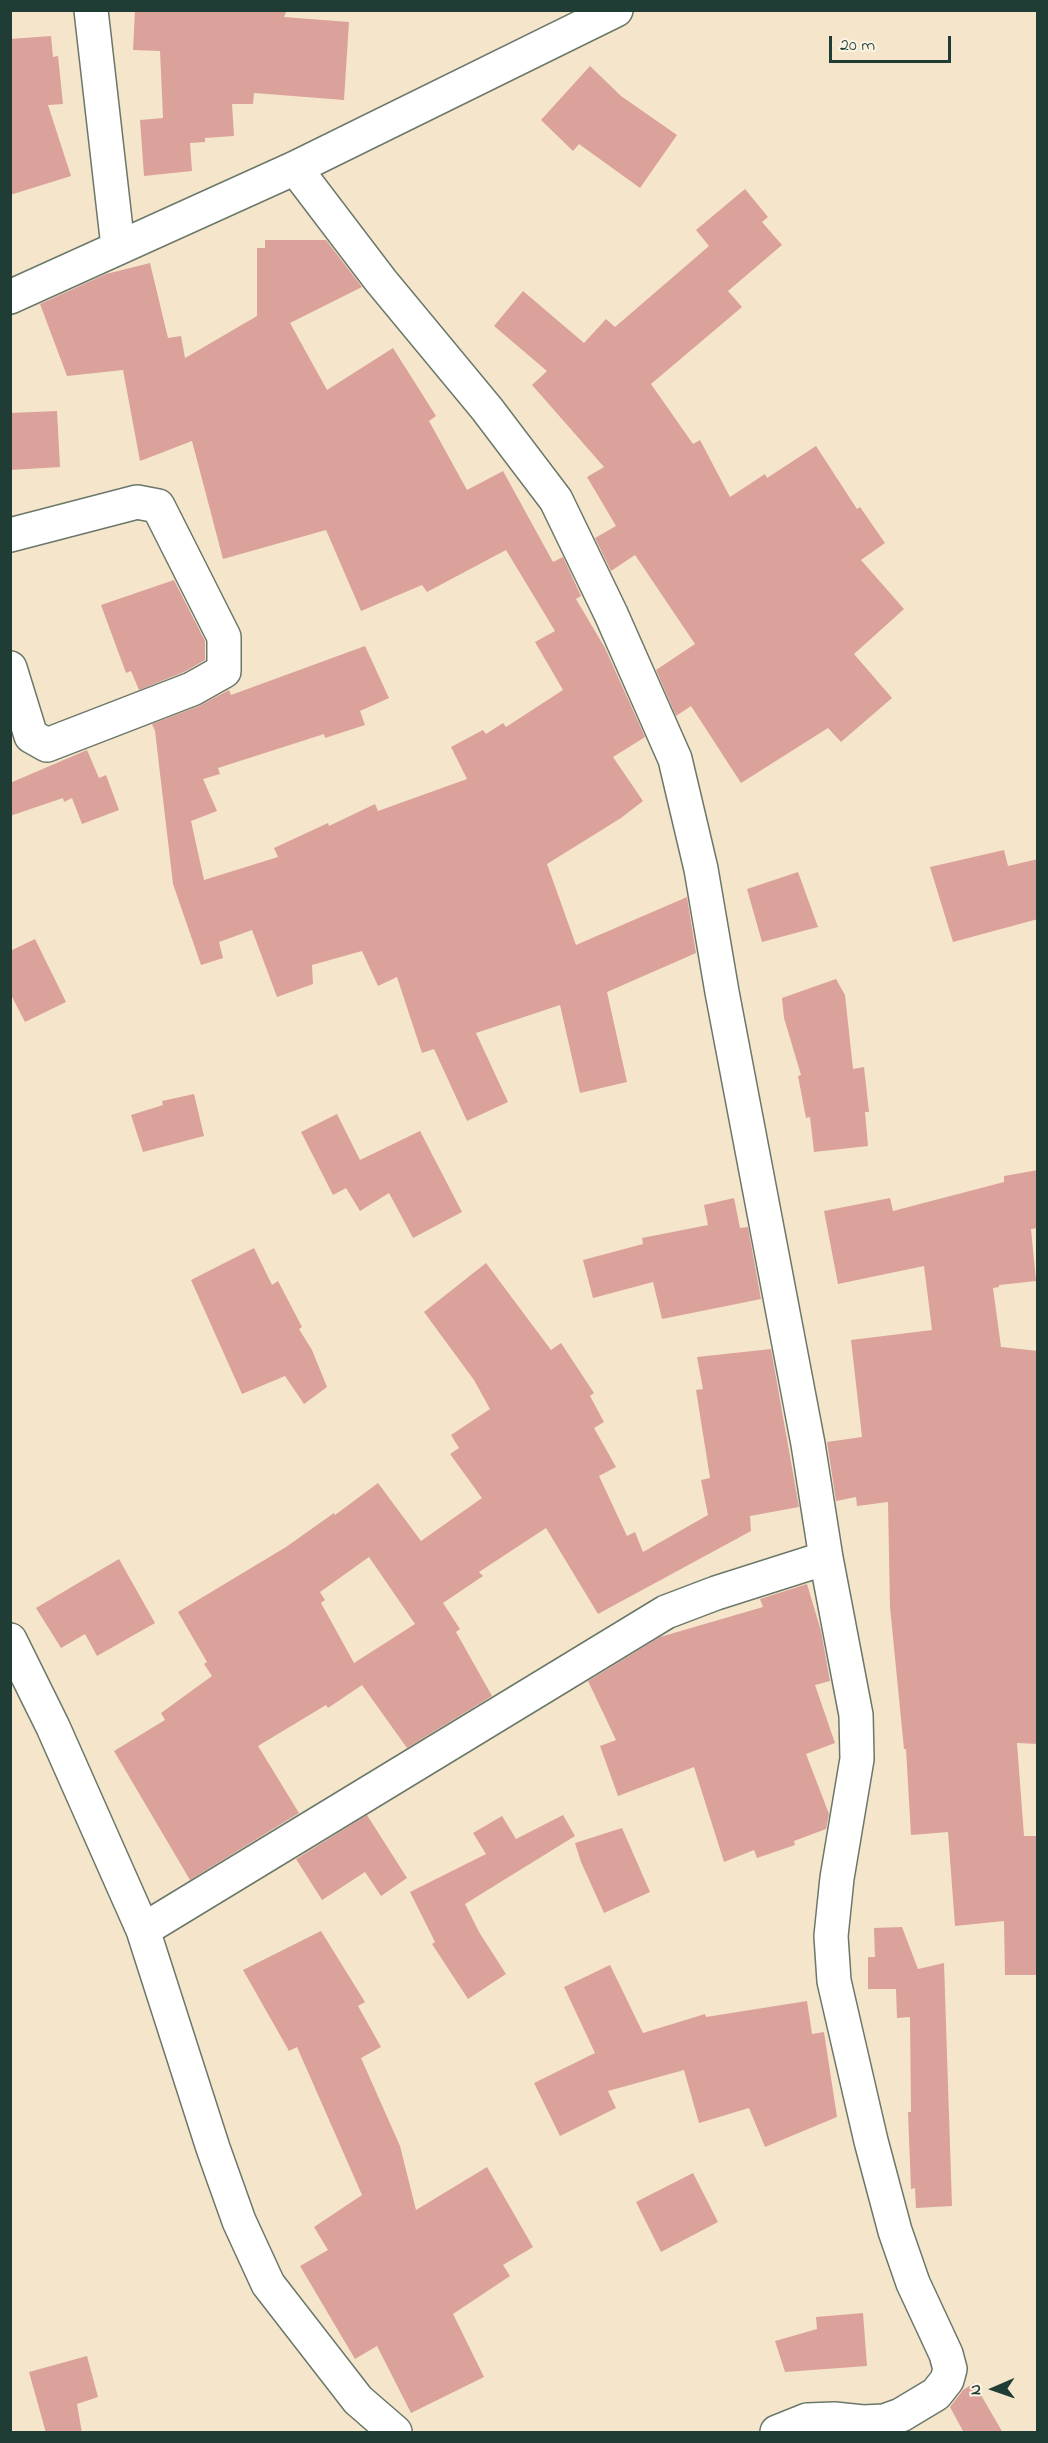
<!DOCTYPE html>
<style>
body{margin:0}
#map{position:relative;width:1048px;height:2443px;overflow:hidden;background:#f5e5cb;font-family:"Indie Flower",sans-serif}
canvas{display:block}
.frame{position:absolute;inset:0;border:12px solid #1f3d34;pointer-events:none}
.north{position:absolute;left:964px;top:2359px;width:60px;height:60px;-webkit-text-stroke:4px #fcf5e5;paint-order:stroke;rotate:268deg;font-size:16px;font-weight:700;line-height:24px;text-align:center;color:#1f3d34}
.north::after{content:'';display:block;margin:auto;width:21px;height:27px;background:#1f3d34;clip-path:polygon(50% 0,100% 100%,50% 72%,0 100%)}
.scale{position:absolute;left:829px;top:36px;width:122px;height:27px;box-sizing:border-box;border:3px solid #1f3d34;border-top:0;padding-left:8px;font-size:18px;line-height:21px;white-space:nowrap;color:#1f3d34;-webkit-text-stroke:4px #fcf5e5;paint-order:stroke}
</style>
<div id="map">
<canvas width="1048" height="2443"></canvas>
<div class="frame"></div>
<div class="north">N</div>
<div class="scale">20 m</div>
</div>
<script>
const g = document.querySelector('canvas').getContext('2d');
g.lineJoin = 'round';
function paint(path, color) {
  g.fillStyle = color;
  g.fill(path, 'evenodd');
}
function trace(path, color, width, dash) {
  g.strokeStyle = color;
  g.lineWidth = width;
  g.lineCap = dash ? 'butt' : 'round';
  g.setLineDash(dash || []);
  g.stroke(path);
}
paint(new Path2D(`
 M135,10h152l-3,7 65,5 -5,78 -90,-7 -1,11h-21l2,32 -29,2v4l-15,1 2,28 -48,5 -4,-56 23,-2 -3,-67 -27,-1z
 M51,36l2,21 5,-1 5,48 -15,1 23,71 -61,19v-156z
 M590,66l31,30 56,39 -37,53 -61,-44 -6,7 -32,-31z
 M745,189l23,28 -6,5 20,23 -54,46 14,16 -91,77 42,60 7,-4 30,57 35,-23 2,4 49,-32 41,63 3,-2 25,36 -24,17 43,49 -50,45 38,44 -51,44 -13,-14 -87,55 -50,-77 -15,10 -20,-46 39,-26 -60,-89 -24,16 -16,-33 21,-12 -29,-49 17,-10 -72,-82 15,-14 -53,-45 29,-35 61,52 22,-24 9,8 94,-81 -13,-16z
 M265,240h61l36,47 -72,36 37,67 66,-42 43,68 -7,5 38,69 36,-19 50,91 10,-5 18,39 -5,3 29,49 40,89 -32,20 30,44 -22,17 -74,46 29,81 111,-48 9,56 -89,39 20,90 -47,11 -20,-88 -84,28 32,69 -41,19 -33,-72 -12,4 -25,-76 -19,9 -16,-35 -50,14 1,19 -36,13 -25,-67 -33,12 4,16 -22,7 -28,-81 -18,-153 -3,-7 47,-18 30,-16 2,5 134,-49 24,52 -29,13 5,14 -40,13 -1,-4 -106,34 2,6 -17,5 14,32 -26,10 13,59 74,-23 -4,-9 54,-25 1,3 46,-22 3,7 89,-32 -16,-32 32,-17 3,4 17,-11 3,4 57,-37 -28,-48 20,-11 -49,-81 -79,42 -5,-7 -61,26 -35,-81 -103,29 -31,-118 -52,20 -17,-91 -56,6 -27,-72 66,-30 44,-11 18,75 13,-2 4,22 72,-42v-68h8z
 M57,411l3,56 -50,3v-57z
 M174,580l31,61v19l-21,12 -45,18 -8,-19 -5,2 -25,-68z
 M87,750l12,28 7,-3 13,35 -37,14 -10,-26 -8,4 -1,-4 -53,18v-33z
 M1004,850l4,16 30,-7v60l-85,23 -23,-75z
 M798,872l20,55 -56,15 -15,-53z
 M35,939l31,63 -41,20 -15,-29v-42z
 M836,979l9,16 8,74 11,-2 5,45h-4l3,34 -54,6 -4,-35 -4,1 -8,-42 3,-1 -17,-57 -2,-20z
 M194,1094l10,42 -61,16 -12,-37 32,-10 -1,-4z
 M337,1114l23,46 60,-29 42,81 -49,26 -24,-45 -29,18 -14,-23 -13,7 -32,-63z
 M1038,1170v58l-7,1 5,52 -37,4v2l-6,1 8,59 37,4v393l-21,-1 7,93h14v139h-33l-1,-54 -49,5 -7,-94 -37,3 -5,-86h-2l-14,-142 -2,-105 -31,4 -1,-9 -20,4 -9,-59 35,-5 -11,-97 81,-10 -8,-64 -86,18 -14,-73 66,-13 3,13 111,-29v-6z
 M734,1198l6,30 8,-1 13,72 -99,20 -9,-37 -60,16 -10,-38 60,-16 -1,-6 66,-13 -4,-20z
 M254,1248l18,37 6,-4 24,46 -3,2 13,21 15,37 -23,17 -19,-28 -43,18 -51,-114z
 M486,1263l65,87 10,-7 33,50 -4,3 14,26 -10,6 22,39 -17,9 28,60 8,-4 8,20 65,-37 -7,-35 9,-2 -14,-88 7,-1 -6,-32 74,-8 28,158 -49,9 1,15 -153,83 -52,-86 -67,44 4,4 -40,27 17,26 -4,3 36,64 -85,52 -45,-63 -34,23 -2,-3 -68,41 41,67 -109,67 -76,-129 51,-31 -4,-7 51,-37 -8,-12 3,-2 -29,-50 108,-65 48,-34 1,2 43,-32 43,58 61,-43 -32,-44 9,-6 -8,-13 39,-26 -16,-29 -50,-68zM369,1557l46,67 -61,39 -33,-60 4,-3 -5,-8z
 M119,1559l36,64 -58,33 -12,-22 -24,14 -25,-40z
 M807,1584l14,47 9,50 -15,4 20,58 -29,11 23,60 -3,15 -32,12 1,4 -38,13 -3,-8 -30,12 -30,-95 -76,29 -18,-50 16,-6 -28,-59 72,-44 103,-30 -3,-8z
 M367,1815l40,63 -26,18 -16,-24 -43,28 -26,-41z
 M563,1815l12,21 -110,68 14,28 27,42 -38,25 -36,-55 3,-2 -25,-50 76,-38 -13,-21 29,-17 14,23z
 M622,1828l28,64 -46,21 -23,-51 -6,-19z
 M902,1927l16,42 26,-6 8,243 -36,2 -1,-20 -4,1 -3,-77h3l-1,-95 -13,1 -1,-29h-28v-32h7l-1,-29z
 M321,1931l44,71 -7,4 23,41 -20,11 39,88 16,64 71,-43 46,80 -30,18 7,11 -57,38 31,63 -73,36 -34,-67 -22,13 -55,-93 28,-16 -14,-23 48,-32 -65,-148 -8,4 -46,-81z
 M610,1965l33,68 62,-19 1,3 101,-16 5,33 12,-2 13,85 -72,30 -16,-39 -50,15 -15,-53 -76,21 8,17 -56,28 -26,-53 61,-30 -31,-66z
 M693,2173l25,49 -57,30 -25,-50z
 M863,2313l4,53 -82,6 -10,-31 42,-12 -1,-12z
 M87,2356l11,41 -21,7 5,29h-36l-17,-61z
 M974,2383l29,50h-39l-14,-26 13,-17z`), '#dba29b');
const street = new Path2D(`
 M91,10l27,237
 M295,168l86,113 106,128 69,91 55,114 64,145 26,110 21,123 86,452 18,114 30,157 1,44 -20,119 -6,58 3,45 37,160 24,90 18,52 33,71 4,15 -3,11 -11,14 -35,21 -17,6 -21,1 -29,-3 -27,1 -30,12
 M10,297l285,-129 321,-158
 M10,535l127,-33 21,4 66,131v34l-32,18 -145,56 -16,-9 -21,-68
 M10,1640l43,87 90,203 70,218 26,73 29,63 90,116 37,32
 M143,1930l523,-318 50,-19 110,-35`);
trace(street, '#6a7869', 36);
trace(street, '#fff', 33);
</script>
